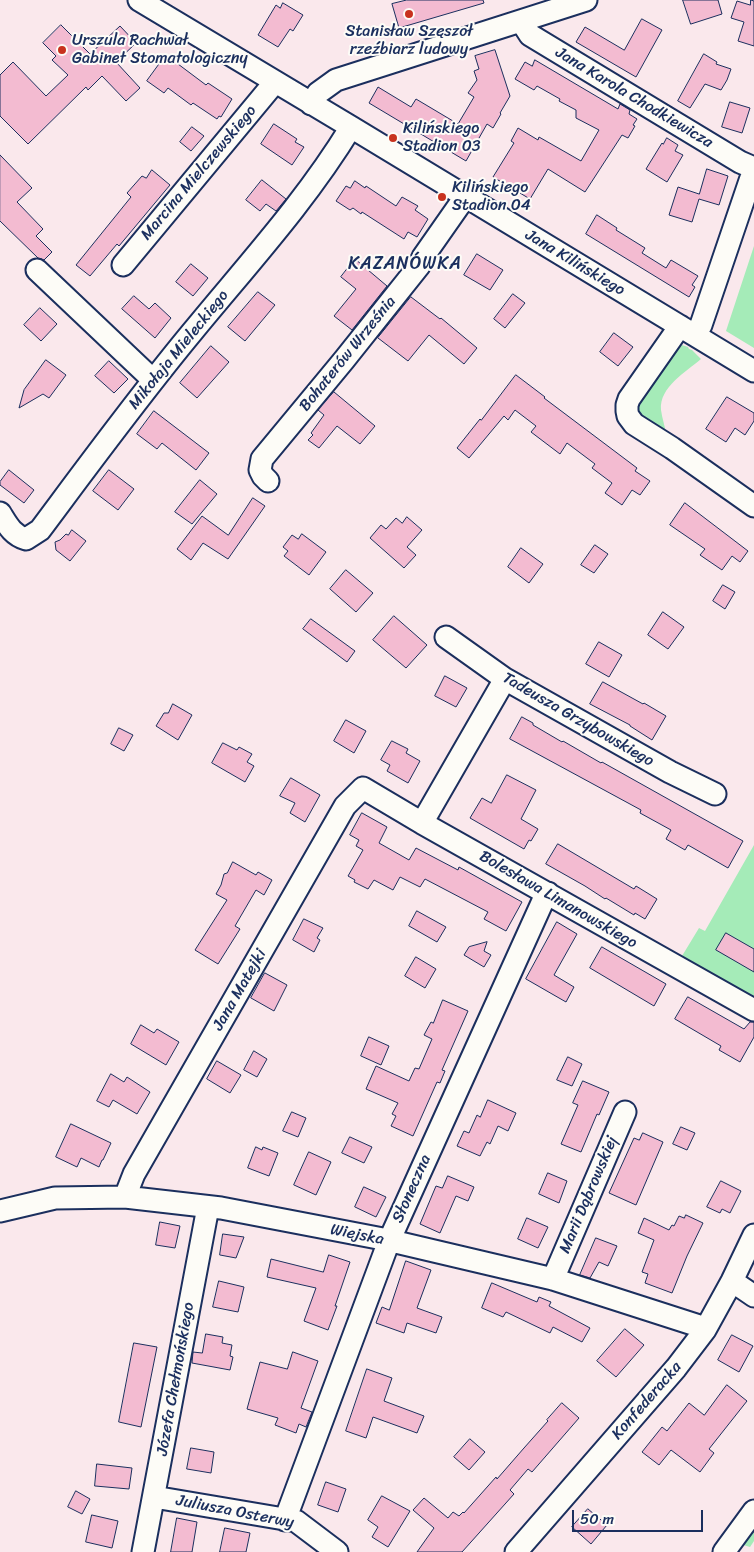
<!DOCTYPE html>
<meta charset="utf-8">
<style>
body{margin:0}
#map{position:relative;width:754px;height:1552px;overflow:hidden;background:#fae8ec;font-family:Sriracha,sans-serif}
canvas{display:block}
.scale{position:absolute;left:572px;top:1510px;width:131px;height:22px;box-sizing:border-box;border:2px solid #1b2f5e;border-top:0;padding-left:6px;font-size:15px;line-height:18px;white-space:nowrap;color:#1b2f5e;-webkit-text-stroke:4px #fdfcf7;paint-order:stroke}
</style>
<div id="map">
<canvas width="754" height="1552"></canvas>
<div class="scale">50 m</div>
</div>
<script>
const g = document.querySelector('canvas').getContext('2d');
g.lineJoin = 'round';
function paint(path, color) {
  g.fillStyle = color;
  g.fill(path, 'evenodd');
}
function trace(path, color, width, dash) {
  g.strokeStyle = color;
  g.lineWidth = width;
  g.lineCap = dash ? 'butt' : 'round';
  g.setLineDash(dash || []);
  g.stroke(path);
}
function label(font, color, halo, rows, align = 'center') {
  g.font = font + ' Sriracha,sans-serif';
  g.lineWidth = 4;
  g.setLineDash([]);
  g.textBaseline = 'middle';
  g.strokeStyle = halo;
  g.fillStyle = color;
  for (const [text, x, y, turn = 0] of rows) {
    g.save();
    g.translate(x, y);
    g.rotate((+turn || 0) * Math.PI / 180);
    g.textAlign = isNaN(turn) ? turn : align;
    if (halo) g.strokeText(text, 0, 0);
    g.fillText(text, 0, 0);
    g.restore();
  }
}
paint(new Path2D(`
 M754,246v102l-28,-17z
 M682,345l6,2 1,2 3,1 9,9c-15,13 -42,28 -40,51 1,8 4,16 5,24l-29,-20v-8l43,-60z
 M754,845v152l-72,-41 17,-28 6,3z
 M754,1520v21l-4,6 -10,-3z`), '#a5ebb8');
const building = new Path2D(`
 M407,0h76l1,3 -85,25 -7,-24z
 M683,0h35l4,14 -31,10z
 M751,0l3,1v45l-16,-5 6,-19 -13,-4 6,-17 13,4z
 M283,3l20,12 -10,16 -3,-2 -12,18 -20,-12 18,-30 4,3z
 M642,19l20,11 -26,47 -60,-35 9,-15 39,23z
 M61,25l29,29 30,-28 16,17 -20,19 24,26 -14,13 -24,-25 -14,14 -2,-3 -58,57 -28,-28v-41l13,-13 33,34 22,-21 -16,-15 4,-4 -13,-13z
 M495,50l15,46 -10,17 1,1 -8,14 -6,-4 -21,37 -97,-58 9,-16 33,20 5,-8 42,25 16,-27 -6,-4 9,-13 -3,-9 5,-2 -4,-13z
 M704,54l13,8 -1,2 15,5 -4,11 -6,10 -16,-6 -15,24 -12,-7z
 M166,55l40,30 2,-2 24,16 -11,18 -2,-1 -2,3 -24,-16 -2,2 -23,-17 -4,5 -17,-12z
 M535,60l83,49 2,-5 10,6 -1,4 8,5 -4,6 2,1 -7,12 -6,-3 -37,57 -37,-23 -18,30 -37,-22 21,-34 -3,-2 7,-13 20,12 1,-3 42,24 18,-31 -23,-12v-8l-17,-9 1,-2 -23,-13 -3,4 -19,-11 10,-17 7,4z
 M730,102l20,6 -8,25 -20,-6z
 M274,124l23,15 -2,3 9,5 -12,18 -31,-21z
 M192,127l12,9 -13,15 -11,-9z
 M667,138l11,7 -3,6 8,4 -16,27 -21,-13 16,-26 1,1z
 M0,155l32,33 -15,14 26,27 -7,7 16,16 -8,8 -6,-2 -38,-37z
 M707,169l21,7 -9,29 -20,-6 -7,23 -23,-7 9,-28 21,7z
 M152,170l18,15 -51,61 -2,-2 -27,32 -14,-11 55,-68 -4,-4 15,-17 4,2z
 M262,180l24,19 -10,12 -10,-7 -6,7 -14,-11z
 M355,181l10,7 1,-2 30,20 6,-9 16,9 -3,4 13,9 -11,18 -9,-5 -4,7 -42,-27 -1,2 -8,-6 -3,2 -14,-9 10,-15 4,2z
 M597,215l20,13 -1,2 29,18 -3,5 24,15 5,-8 27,16 -6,9 3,2 -6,10 -103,-63z
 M477,254l26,16 -13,20 -26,-15z
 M355,259l32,27 -35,44 -18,-14 22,-27 -15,-12z
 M191,264l17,14 -15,18 -17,-14z
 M258,292l17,13 -30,36 -17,-14z
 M513,294l12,9 -20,25 -11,-9z
 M134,296l15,13 6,-6 16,15 -16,20 -33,-29z
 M411,297l29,22 1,-1 36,30 -13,16 -35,-29 -21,26 -30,-23z
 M40,308l17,16 -16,17 -17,-16z
 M614,333l19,14 -15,19 -18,-14z
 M211,346l18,16 -32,36 -17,-15z
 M46,360l20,15 -17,23 -6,-4 -24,14 5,-18z
 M109,361l19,18 -14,14 -19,-17z
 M516,375l29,22 -1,1 93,70 -2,3 15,10 -10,14 -8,-5 -10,15 -17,-12 7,-10 -20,-15 3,-4 -28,-21 -7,11 -29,-22 5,-6 -21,-16 -7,10 -4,-4 -35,42 -12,-10 23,-29 1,1z
 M334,392l41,34 -15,18 -23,-18 -18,22 -11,-8 5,-5 -2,-2 13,-18 -6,-5z
 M727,397l27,16v8l-9,14 -10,-7 -9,14 -20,-13z
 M154,411l55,42 -13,17 -34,-27 -5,6 -20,-15z
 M9,470l25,20 -10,13 -24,-18v-3z
 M109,470l25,19 -16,21 -25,-19z
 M200,480l17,14 -25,30 -17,-12z
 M253,498l12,8 -37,53 -25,-16 -12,17 -14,-11 25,-33 26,19z
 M685,503l63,48 -8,11 -8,-6 -10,14 -22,-15 5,-6 -35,-24z
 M407,517l15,13 -15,17 9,8 -12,13 -34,-30 11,-13 5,4 10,-11 6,5z
 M72,530l14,11 -16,20 -14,-11 -1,-8 5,-2 6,-6 2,1z
 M302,534l24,18 -17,23 -25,-19 4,-5 -5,-4 9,-12 6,4z
 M595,545l13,9 -14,19 -13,-8z
 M521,548l22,16 -14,19 -21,-16z
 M346,570l27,23 -17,19 -26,-23z
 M723,585l12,7 -10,17 -12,-8z
 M663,612l21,15 -16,22 -20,-14z
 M394,616l33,29 -21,23 -33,-28z
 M311,619l44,32 -8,11 -44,-33z
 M599,642l23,13 -13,22 -23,-13z
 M445,676l22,12 -11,19 -21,-11z
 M603,682l40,22 1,-1 22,13 -14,24 -22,-14v-1l-40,-21z
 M173,704l19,11 -14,25 -22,-14 8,-13h4z
 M522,717l11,6v2l29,17 1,-1 38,22 1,-1 141,79 -15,27 -40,-23 -3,5 -19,-11 5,-9 -31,-17 1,-3 -131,-71z
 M346,720l20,11 -12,22 -20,-12z
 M119,728l14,7 -9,16 -13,-7z
 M392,741l16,8 -2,4 14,8 -12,22 -21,-12 3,-6 -9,-5z
 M223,743l14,7 2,-3 13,7 -5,8 7,4 -9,16 -33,-19z
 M507,775l29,15 -15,29 17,10 -7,12 -2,-1 -5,9 -54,-31 12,-20 9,5z
 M291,778l29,17 -15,27 -15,-9 5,-10 -15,-7z
 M362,813l25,14 -8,16 30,17 7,-12 42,22 1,-3 63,35 -16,29 -22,-12 4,-7 -63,-33 -5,8 -20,-10 -7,13 -19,-10 -6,9 -14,-7 1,-2 -7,-4 15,-26 -7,-4 3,-6 -9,-5z
 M558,844l76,45 2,-3 21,13 -12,20 -10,-6 -1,2 -28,-17 -1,1 -20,-13 -39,-22z
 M233,862l23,13 2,-3 14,8 -8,15 -8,-5 -21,36 5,3 -22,35 -23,-14 32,-50 -11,-6 5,-9 3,-11 3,-1z
 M417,911l29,16 -9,15 -28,-16z
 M304,919l19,9 -6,10 3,2 -6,12 -21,-12z
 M557,922l20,12 -23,41 20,12 -8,15 -40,-23z
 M726,933l28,16v23l-38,-22z
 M487,942l-3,9 7,4 -7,12 -20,-12 5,-8z
 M602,947l64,37 -12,22 -64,-38z
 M416,957l20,12 -11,19 -20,-12z
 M265,973l22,12 -13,26 -23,-13z
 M688,997l56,32 6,-7h4v15l-14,25 -21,-12 2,-4 -46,-27z
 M443,1000l25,11 -26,59 3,1 -5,12 -3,-1 -24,54 -22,-10 5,-10 -4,-2 6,-11 -32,-14 10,-23 33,15 6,-13 4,1 13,-30 -8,-4 7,-13 2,1z
 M141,1025l13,8 3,-4 22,13 -13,23 -35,-21z
 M369,1037l20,9 -8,19 -20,-9z
 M254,1051l13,8 -10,18 -13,-7z
 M568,1057l14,7 -10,22 -15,-6z
 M217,1061l24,14 -11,18 -23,-14z
 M111,1074l13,8 3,-5 23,15 -13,22 -24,-14 -4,7 -12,-6z
 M583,1081l26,11 -10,23 -2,-1 -16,38 -20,-8 17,-39 -5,-2z
 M488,1100l28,13 -8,18 -10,-5 -8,18 -3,-2 -7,14 -23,-10 7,-15 5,2 8,-18 3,2z
 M292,1112l14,6 -8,19 -15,-6z
 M71,1124l40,19 -8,17h-1l-3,7 -18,-9 -4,9 -21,-10z
 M681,1127l14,6 -8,17 -14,-6z
 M643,1133l20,9 -27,63 -27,-12 25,-55 5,2z
 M350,1137l22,10 -8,16 -22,-10z
 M256,1147l6,3 1,-3 15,6 -9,23 -21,-8z
 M309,1152l22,10 -15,33 -22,-10z
 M548,1173l19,8 -8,22 -20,-9z
 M448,1176l26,11 -6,14 -12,-5 -16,37 -20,-9 16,-38 6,2z
 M721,1181l20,10 -11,22 -8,-4 -2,4 -13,-6z
 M364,1187l22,10 -10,20 -21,-10z
 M686,1215l17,8 -16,33 -15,37 -27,-10 3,-9 -6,-2 12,-32 -16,-7 6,-15 25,12 3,-5 2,1 5,-10 5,2z
 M527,1218l21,9 -10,21 -20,-9z
 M160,1222l20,4 -5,22 -19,-3z
 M223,1234l21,3 -8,21 -16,-3z
 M596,1238l21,8 -9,20 -9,-4 -9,16 -10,-3z
 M329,1255l21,7 -15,44h2l-9,24 -24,-9 12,-33 -49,-11 4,-18 52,13z
 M406,1261l25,9 -14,38 25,9 -6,16 -29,-10 -3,10 -28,-10 6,-16 7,3z
 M219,1281l25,6 -6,25 -25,-5z
 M492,1283l45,19 2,-5 12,5 -2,4 41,22 -8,14 -29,-15 -3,6 -44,-21 -3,5 -21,-9z
 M625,1329l19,16 -28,32 -19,-16z
 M206,1334l17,3 -1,6 10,2 -2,11 3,1 -3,13 -38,-7 1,-11 9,1z
 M732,1335l21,11 -14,26 -21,-12z
 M134,1343l23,4 -16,80 -22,-5z
 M293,1352l25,9 -17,47 11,4 -6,15 -7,-3 -3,9 -21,-8 3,-7 -31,-9 13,-47 27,7z
 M367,1369l25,9 -8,23 40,15 -7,17 -44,-16 -7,21 -20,-7z
 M727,1385l20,16 -38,48 5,4 -14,19 -29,-22 -12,15 -17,-13 20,-25 5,4 22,-28 15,12z
 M562,1403l17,15 -47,54 -4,-3 -18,21 4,4 -52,58h-45l17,-24 -21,-18 11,-12 24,20 5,-6 6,4 4,-4 1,1 32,-36 1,2 27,-31 24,-27 -1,-1z
 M470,1439l15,13 -16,18 -15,-13z
 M191,1448l23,4 -3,21 -24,-4z
 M97,1464l35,4 -3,21 -34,-3z
 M326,1482l20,7 -8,23 -20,-7z
 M76,1491l14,8 -8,15 -14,-7z
 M382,1496l28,15 -22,36 -16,-10 6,-10 -10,-7z
 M588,1509l19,16 -16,19 -19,-17z
 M92,1515l26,6 -6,27 -26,-6z
 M177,1518l20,4 -5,30h-21z
 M225,1528l25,5 -4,19h-26z`);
paint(building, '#f3bbd1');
trace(building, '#1b2f5e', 1);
const minor = new Path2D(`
 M139,0l212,127 403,244
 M521,21l9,14 210,127 14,6
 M311,104l7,-11 18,-13 250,-80
 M123,265l152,-183
 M37,270l116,110
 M680,326l-51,73 -2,6v6l1,5 6,8 38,24 82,58
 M695,335l6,-10 53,-156
 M268,481l-5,-5 -3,-6 2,-11 82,-99 75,-94 4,-9 42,-60
 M0,513c7,11 12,22 26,26l14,-9c50,-67 99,-134 153,-199 55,-67 113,-130 158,-204
 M446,637l59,42 165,93 45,22
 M422,823l83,-144
 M125,1197l9,-23 211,-368 18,-18 59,35 332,187
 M0,1211l55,-13 70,-1 96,11 162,31 170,40 143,46 9,5
 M553,1279l72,-167
 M732,1281l22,15
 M154,1497l142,24 41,31
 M285,1520l104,-279 153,-338 6,-10
 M143,1552l65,-345
 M516,1552l160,-184 29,-38 27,-49 22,-46
 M724,1552l30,-41`);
trace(minor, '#1b2f5e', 25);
trace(minor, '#fdfcf7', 21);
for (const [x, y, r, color] of [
 [409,14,5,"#c8321e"],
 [62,50,5,"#c8321e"],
 [393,138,5,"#c8321e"],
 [442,197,5,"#c8321e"]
]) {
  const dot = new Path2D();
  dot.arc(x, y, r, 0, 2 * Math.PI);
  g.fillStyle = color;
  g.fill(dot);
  trace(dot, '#fdfcf7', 2);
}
label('16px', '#1b2f5e', '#fdfcf7', [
 ["Stanisław Szęszoł",409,32,"center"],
 ["rzeźbiarz ludowy",409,50,"center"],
 ["Urszula Rachwał",72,41],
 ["Gabinet Stomatologiczny",72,59],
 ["Kilińskiego",403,129],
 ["Stadion 03",403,147],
 ["Kilińskiego",452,188],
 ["Stadion 04",452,206]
], 'left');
label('16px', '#1b2f5e', '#fdfcf7', [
 ["Jana Karola Chodkiewicza",634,98,31],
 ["Marcina Mielczewskiego",199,173,-50],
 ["Jana Kilińskiego",575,263,31],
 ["Mikołaja Mieleckiego",179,350,-51],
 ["Bohaterów Września",348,354,-51],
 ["Tadeusza Grzybowskiego",578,720,30],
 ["Bolesława Limanowskiego",558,900,30],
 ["Jana Matejki",240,990,-60],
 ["Słoneczna",412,1189,-66],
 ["Marii Dąbrowskiej",589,1195,-67],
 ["Wiejska",357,1235,11],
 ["Józefa Chełmońskiego",176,1379,-80],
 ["Konfederacka",647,1401,-49],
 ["Juliusza Osterwy",235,1512,11]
]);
g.letterSpacing = '1px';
label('18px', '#1b2f5e', '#fdfcf7', [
 ["KAZANÓWKA",405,264]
]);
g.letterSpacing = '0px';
</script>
